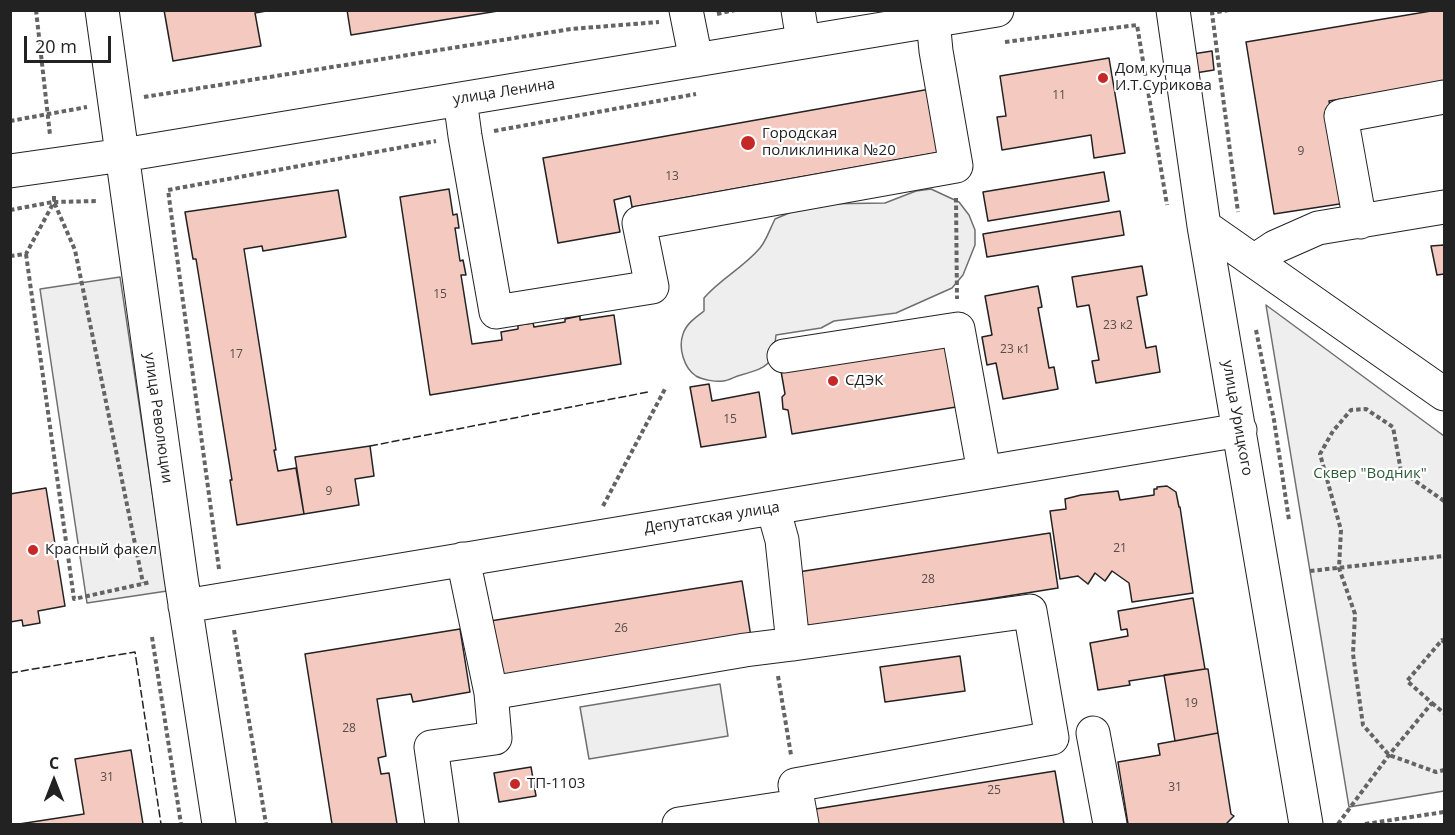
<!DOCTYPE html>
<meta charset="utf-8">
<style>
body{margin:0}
#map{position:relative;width:1455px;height:835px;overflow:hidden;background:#fff;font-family:"Open Sans",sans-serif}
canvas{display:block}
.frame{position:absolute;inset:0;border:12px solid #222;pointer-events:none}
.north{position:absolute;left:24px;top:751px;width:60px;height:60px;-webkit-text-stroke:4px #fff;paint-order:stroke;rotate:0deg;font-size:16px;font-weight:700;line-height:24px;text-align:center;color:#222}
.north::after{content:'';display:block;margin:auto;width:21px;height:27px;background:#222;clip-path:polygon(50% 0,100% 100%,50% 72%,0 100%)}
.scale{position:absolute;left:24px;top:36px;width:87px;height:27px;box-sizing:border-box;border:3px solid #222;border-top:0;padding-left:8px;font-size:18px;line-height:21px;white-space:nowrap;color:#222;-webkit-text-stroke:4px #fff;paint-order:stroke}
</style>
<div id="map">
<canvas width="1455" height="835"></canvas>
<div class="frame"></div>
<div class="north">С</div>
<div class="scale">20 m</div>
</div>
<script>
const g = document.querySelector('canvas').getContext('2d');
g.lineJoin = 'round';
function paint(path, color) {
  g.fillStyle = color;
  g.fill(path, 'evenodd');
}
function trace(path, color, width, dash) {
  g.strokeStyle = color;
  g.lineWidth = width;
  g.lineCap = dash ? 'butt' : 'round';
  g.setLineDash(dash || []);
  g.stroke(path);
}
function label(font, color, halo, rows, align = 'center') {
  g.font = font + ' "Open Sans",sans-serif';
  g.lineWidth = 4.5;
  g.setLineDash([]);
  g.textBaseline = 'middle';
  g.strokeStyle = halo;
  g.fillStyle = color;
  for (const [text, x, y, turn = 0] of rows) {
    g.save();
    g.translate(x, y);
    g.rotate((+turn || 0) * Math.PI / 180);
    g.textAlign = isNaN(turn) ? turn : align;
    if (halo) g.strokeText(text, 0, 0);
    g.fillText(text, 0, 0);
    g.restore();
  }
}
const green = new Path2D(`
 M931,189l28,13 10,13 6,15v15l-12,30 -11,13 -56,25 -62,8 -13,7 -45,7c-3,30 -7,32 -35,40 -6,1 -12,6 -18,6 -7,1 -20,-1 -27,-5 -12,-8 -18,-28 -13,-42 3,-10 13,-17 21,-23v-13c16,-19 39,-30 56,-50 6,-7 10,-19 15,-29l28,-12 16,-3 66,-1 31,-12z
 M120,277l47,314 -80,12 -47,-314z
 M1266,305l178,131v355l-95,16z
 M720,684l8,52 -139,23 -9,-52z`);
paint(green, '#eee');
trace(green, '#6f6f6f', 1.5);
const building = new Path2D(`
 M164,10h108l-17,3 6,33 -88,15z
 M347,10h157l-153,25z
 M1437,10h7v72l-115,19 17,102 -72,11 -28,-172z
 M1212,51l2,19 -25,4 -3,-19z
 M1109,58l16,95 -31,5 -3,-23 -89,15 -5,-33 9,-1 -6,-40z
 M930,89l11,63 -309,55 -2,-11 -16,4 6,32 -62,11 -15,-85z
 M1104,172l5,29 -121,20 -5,-29z
 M449,189l4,26 4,-1 2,14h-4l5,33 3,-1 3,15h-5l11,69 30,-4 -1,-8 17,-3v-4l15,-2 1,4 31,-5v-3l15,-3v4l34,-5 7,49 -191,31 -30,-198z
 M338,190l8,47 -83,14 -1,-5 -18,3 32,201h-2l4,21 18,-3 8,46 -67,11 -7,-45h2l-36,-221h-3l-8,-47z
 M1120,211l4,24 -137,22 -4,-23z
 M1444,245v29l-7,1 -6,-29z
 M1142,266l5,29 -10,2 9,51 10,-2 4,26 -64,11 -4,-22 7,-1 -10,-55 -12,2 -5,-30z
 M1038,286l4,21 -4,1 11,60 5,-1 4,22 -55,10 -7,-36 -9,2 -5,-28 10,-2 -7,-39z
 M946,344l10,63 -164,27 -4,-24 -5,-1 -1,-12 3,-3 -4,-23z
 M709,384l3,17 47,-9 7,45 -65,10 -11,-60z
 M370,446l4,30 -19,3 4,26 -55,9 -9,-57z
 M1167,486l9,6 3,15h1l13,86 -61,9 -3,-19 -17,-12 -7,10 -10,-8 -7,11 -10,-8 -18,3 -10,-68 16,-2 -1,-10 16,-4 37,-4 2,9 34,-5v-6h3v-2z
 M46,488l19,118 -27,5 2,12 -17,3 -1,-6 -12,2v-128z
 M1050,533l8,55 -251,40 -9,-56z
 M742,581l9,56 -252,40 -9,-56z
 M1193,598l12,71 -76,12 1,4 -32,5 -8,-47 38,-7 -1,-7 -6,1 -3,-19z
 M460,629l10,63 -57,10 -2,-8 -34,5 9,57 -8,2 3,16 8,-1 8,51h-65l-27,-170z
 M960,656l5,35 -80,11 -5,-35z
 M1205,669h3l10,64 -43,8 -11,-66z
 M1218,733l13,81 3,2 -8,8h-98l-10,-62 42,-7 -2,-11z
 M131,750l12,74h-124l65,-10 -9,-55z
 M531,767l5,29 -37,6 -5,-29z
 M1055,771l9,53h-259l-2,-13z`);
paint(building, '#f3c9c0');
trace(building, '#222', 1.5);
const minor = new Path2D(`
 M102,10l79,568 38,246
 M686,10l10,50
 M798,10l5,31
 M1173,10l31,216 102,598
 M460,99l5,37 31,176 156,-25 -13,-64 317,-57 -20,-115 -3,-31
 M10,171l113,-16 874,-145
 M1360,222l-19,-106 103,-19
 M1204,226l240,168
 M1254,261l21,-14 43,-19 126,-21
 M784,356l174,-27 26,143
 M773,508l9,32 11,104 237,-33 22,127 -257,47 7,39
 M463,559l28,134 254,-43 48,-6
 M185,606l1055,-176
 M1093,733l17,91
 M442,824l-11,-77 64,-9 -4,-45
 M679,824l118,-18`);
trace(minor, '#222', 35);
trace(new Path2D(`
 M36,10l14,125
 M1229,10l-17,3 26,199
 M717,14l18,-4
 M1005,42l132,-17 30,180
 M144,97l427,-68 88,-7
 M10,121l77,-14
 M494,131l202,-37
 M54,196v6l21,48 68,333
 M956,198l1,101
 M10,210l43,-8
 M26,254l48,345 77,-17
 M10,256l16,-2 28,-52 44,-1
 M1256,330l18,90 15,100
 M1444,501l-43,-30 -8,-44 -27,-18 -15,1 -18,21 -13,23 21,76 -2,38 16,46 -2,40 10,71 26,30 47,17 8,-2
 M603,506l63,-119
 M219,569l-51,-379 268,-49
 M1310,571l134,-15
 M234,630l32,194
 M152,637l29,187
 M778,676l13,79
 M1432,703l12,10
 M1338,824l51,-69 43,-52 -25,-22 35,-41 2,2
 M1365,824l79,-12`), '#646464', 4, [4.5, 3]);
trace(minor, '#fff', 33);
trace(new Path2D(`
 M370,446l278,-54
 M10,673l125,-21 26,172`), '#222', 1.5, [8, 3]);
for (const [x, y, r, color] of [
 [1103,78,6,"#c62828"],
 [748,143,8,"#c62828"],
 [833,381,6,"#c62828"],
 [33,550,6,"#c62828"],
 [515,784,6,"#c62828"]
]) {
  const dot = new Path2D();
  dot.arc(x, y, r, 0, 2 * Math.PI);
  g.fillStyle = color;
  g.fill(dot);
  trace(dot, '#fff', 2);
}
label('12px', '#564c4a', null, [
 ["11",1059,96],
 ["9",1301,152],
 ["13",672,177],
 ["15",440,295],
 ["23 к2",1118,326],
 ["23 к1",1015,350],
 ["17",236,355],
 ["15",730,420],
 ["9",329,492],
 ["21",1120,549],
 ["28",928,580],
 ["26",621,629],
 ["19",1191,704],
 ["28",349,729],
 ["31",107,778],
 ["31",1175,788],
 ["25",994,791]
]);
label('15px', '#222', '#fff', [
 ["Дом купца",1115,69],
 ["И.Т.Сурикова",1115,86],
 ["Городская",762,134],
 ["поликлиника №20",762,151],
 ["СДЭК",845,381],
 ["Красный факел",45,550],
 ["ТП-1103",527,784]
], 'left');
label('15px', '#222', '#fff', [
 ["улица Ленина",504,92,-9],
 ["улица Революции",158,418,82],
 ["улица Урицкого",1237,418,80],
 ["Депутатская улица",712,518,-9]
]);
label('15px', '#2f5e38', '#fff', [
 ["Сквер \"Водник\"",1370,474]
]);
</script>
